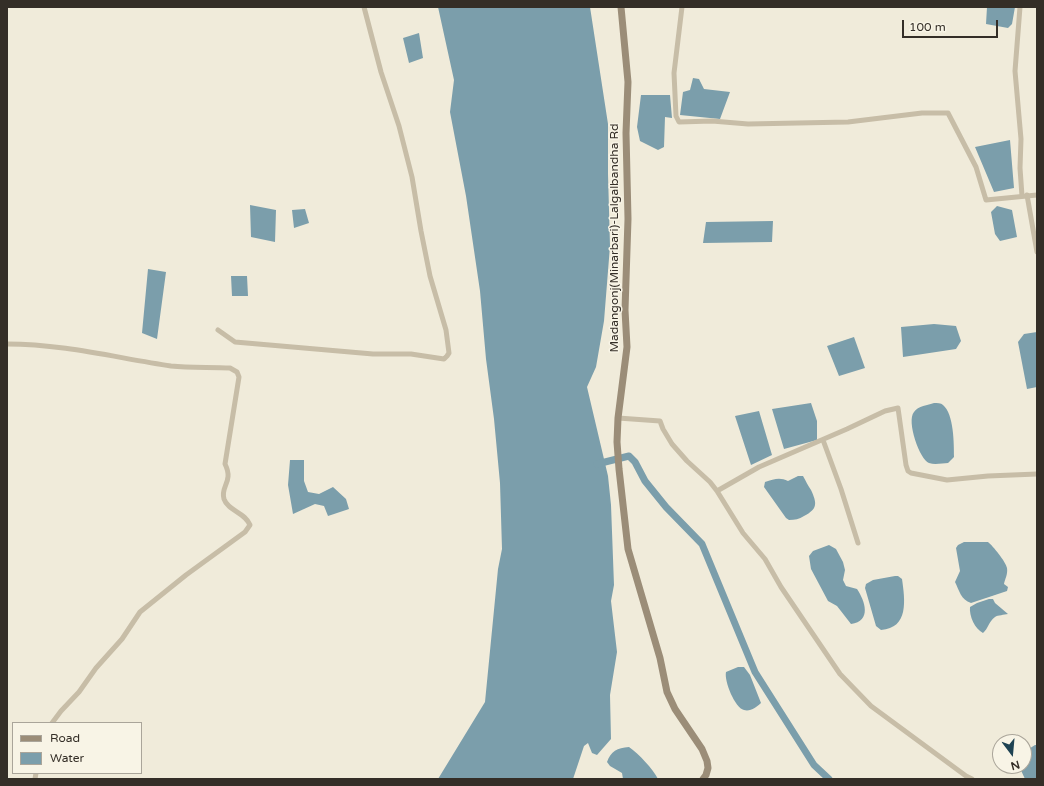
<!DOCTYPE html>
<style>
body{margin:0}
#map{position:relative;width:1044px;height:786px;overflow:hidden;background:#f0ebda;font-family:"Varela Round",sans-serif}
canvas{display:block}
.frame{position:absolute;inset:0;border:8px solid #342e27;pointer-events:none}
.legend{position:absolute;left:12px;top:722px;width:130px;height:52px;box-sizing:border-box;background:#f8f4e6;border:1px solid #aaa59a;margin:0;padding:5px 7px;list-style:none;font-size:12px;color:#342e27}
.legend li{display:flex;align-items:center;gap:8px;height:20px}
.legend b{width:20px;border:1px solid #aaa59a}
.north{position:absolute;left:992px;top:734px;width:40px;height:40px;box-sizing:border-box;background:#f8f4e6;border:1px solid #aaa59a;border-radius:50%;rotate:164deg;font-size:11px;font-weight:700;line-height:16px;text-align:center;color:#342e27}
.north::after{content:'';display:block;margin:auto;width:14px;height:18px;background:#1f4353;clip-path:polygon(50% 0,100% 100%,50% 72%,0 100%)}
.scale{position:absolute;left:902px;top:20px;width:96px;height:18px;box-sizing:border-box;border:2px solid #342e27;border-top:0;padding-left:5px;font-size:12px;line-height:14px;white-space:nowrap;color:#342e27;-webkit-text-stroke:3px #f8f4e6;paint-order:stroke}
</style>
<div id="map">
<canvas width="1044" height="786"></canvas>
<div class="frame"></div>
<ul class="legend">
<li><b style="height:5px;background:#9b8d78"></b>Road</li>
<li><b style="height:11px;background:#7b9eab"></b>Water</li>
</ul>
<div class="north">N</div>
<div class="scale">100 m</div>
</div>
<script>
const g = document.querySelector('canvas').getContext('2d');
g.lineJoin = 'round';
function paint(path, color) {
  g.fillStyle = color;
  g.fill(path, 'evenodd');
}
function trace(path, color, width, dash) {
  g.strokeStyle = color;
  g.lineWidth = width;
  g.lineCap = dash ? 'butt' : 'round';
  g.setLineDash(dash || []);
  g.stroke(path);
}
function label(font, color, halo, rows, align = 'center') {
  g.font = font + ' "Varela Round",sans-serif';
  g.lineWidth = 3;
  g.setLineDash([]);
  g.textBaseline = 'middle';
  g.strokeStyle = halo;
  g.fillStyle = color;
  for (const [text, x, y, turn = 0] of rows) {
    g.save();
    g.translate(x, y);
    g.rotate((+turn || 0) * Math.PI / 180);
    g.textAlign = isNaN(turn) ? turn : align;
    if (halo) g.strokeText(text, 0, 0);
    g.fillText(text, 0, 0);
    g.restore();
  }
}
paint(new Path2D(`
 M438,7h152l18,117v50l2,72 -6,75 -8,46 -9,20 21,89 3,29 3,80 -3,16 6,51 -7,43 1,44 -14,16 -5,-2 -4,-10 -4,3 -11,33h-135l47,-77 13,-133 4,-20 -2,-66 -6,-64 -8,-60 -6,-68 -14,-95 -16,-84 4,-32z
 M987,7h28l-3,17 -4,4 -22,-4z
 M419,33l4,25 -14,5 -6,-25z
 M693,78l6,1 5,10 26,3 -10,27 -40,-4 3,-23 7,-2z
 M641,95h29l2,23 -7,-1 -1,30 -6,3 -18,-9 -3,-14z
 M1010,140l4,48 -20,4 -19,-45z
 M250,205l26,5 -1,32 -24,-5z
 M997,206l15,4 5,27 -17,4 -5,-7 -4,-22z
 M305,209l4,14 -15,5 -2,-18z
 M773,221l-1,21 -69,1 3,-21z
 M148,269l18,3 -9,67 -15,-6z
 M231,276h16l1,20h-16z
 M934,324l22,2 5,15 -5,8 -53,8 -2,-30z
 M1037,332v55l-10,2 -9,-47 6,-8z
 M854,337l11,31 -26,8 -12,-30z
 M811,403l6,18v19l-33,9 -12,-40z
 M934,403c3,0 7,0 9,2 11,9 11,39 11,52l-6,6c-5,0 -13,2 -19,0 -9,-3 -23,-42 -15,-51 4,-6 14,-7 20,-9z
 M759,411l13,44 -21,10 -16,-49z
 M290,460h14v21l4,11 11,2 14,-7 13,12 3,10 -21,7 -4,-10 -9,-2 -22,10 -5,-29z
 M798,476h5c3,5 5,10 8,14 6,13 7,19 -7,26 -5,3 -9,4 -15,4l-3,-2 -22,-31 1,-5c9,-3 15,-5 23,-1z
 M964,542h24c5,4 18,20 19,26 1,6 -2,11 -3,16l4,3 -1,4 -36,12c-10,-3 -12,-13 -16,-21l5,-11 -4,-23 2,-3z
 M829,545l7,4 7,13 2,8 -2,10 3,6 11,3c8,12 15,32 -6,35l-14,-18 -9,-5 -17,-32 -2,-13 4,-5z
 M895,576h3l4,3c3,21 7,49 -21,51l-5,-4 -11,-38 1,-4 7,-4z
 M989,599h4l2,4 13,11c-4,1 -10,1 -13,3 -6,4 -7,12 -12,16 -8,-4 -14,-17 -13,-26l7,-4z
 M738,667h6l6,8 11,28c-4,4 -11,9 -17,7 -9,-2 -20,-29 -18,-38z
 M1035,745h2v34h-12l-6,-13h5v-14z
 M629,747c10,7 24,22 29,32h-35l-1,-6 -12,-7 -3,-4c4,-11 10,-14 22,-15z`), '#7b9eab');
trace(new Path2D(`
 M597,464l32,-8 6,6 10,19 21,26 36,37 53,128 59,93 15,14`), '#7b9eab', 7);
trace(new Path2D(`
 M682,7l-8,66 2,43 3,6 33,-1 36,3 100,-2 74,-9h26l28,54 10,33 51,-5
 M1020,7l-5,64 6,68 -1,29 2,28
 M1027,195l10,57
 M218,330l17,12 138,12h38l33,5 3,-3 2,-3 -3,-23 -16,-54 -9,-45 -9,-54 -13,-51 -18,-54 -17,-65
 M7,344c56,0 110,14 164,22 19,2 39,1 59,2l7,4 2,5 -14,87c9,18 -5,22 -1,35 4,12 21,13 26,26l-5,7 -59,43 -46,37 -18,27 -26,29 -17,24 -18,19 -9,12
 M618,418l42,3 3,8 9,15 15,17 23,21 7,9 26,42 22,26 16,28 59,87 31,32 95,70 6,3
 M823,440l18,49 17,54
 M717,491l42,-24 88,-38 38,-18 13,-3 8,57 2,6 3,2 36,7 41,-4 49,-2
 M35,779l1,-6`), '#c7bda7', 5);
trace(new Path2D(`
 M621,7l7,75 -2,51 2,86 -3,91 2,37 -9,71 -1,24 2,27 9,80 32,109 7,34 8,17 27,40 5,12 1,7 -2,7 -3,4`), '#9b8d78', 7);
label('12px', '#342e27', '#f8f4e6', [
 ["Madangonj(Minarbari)-Lalgalbandha Rd",615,238,-90]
]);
</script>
